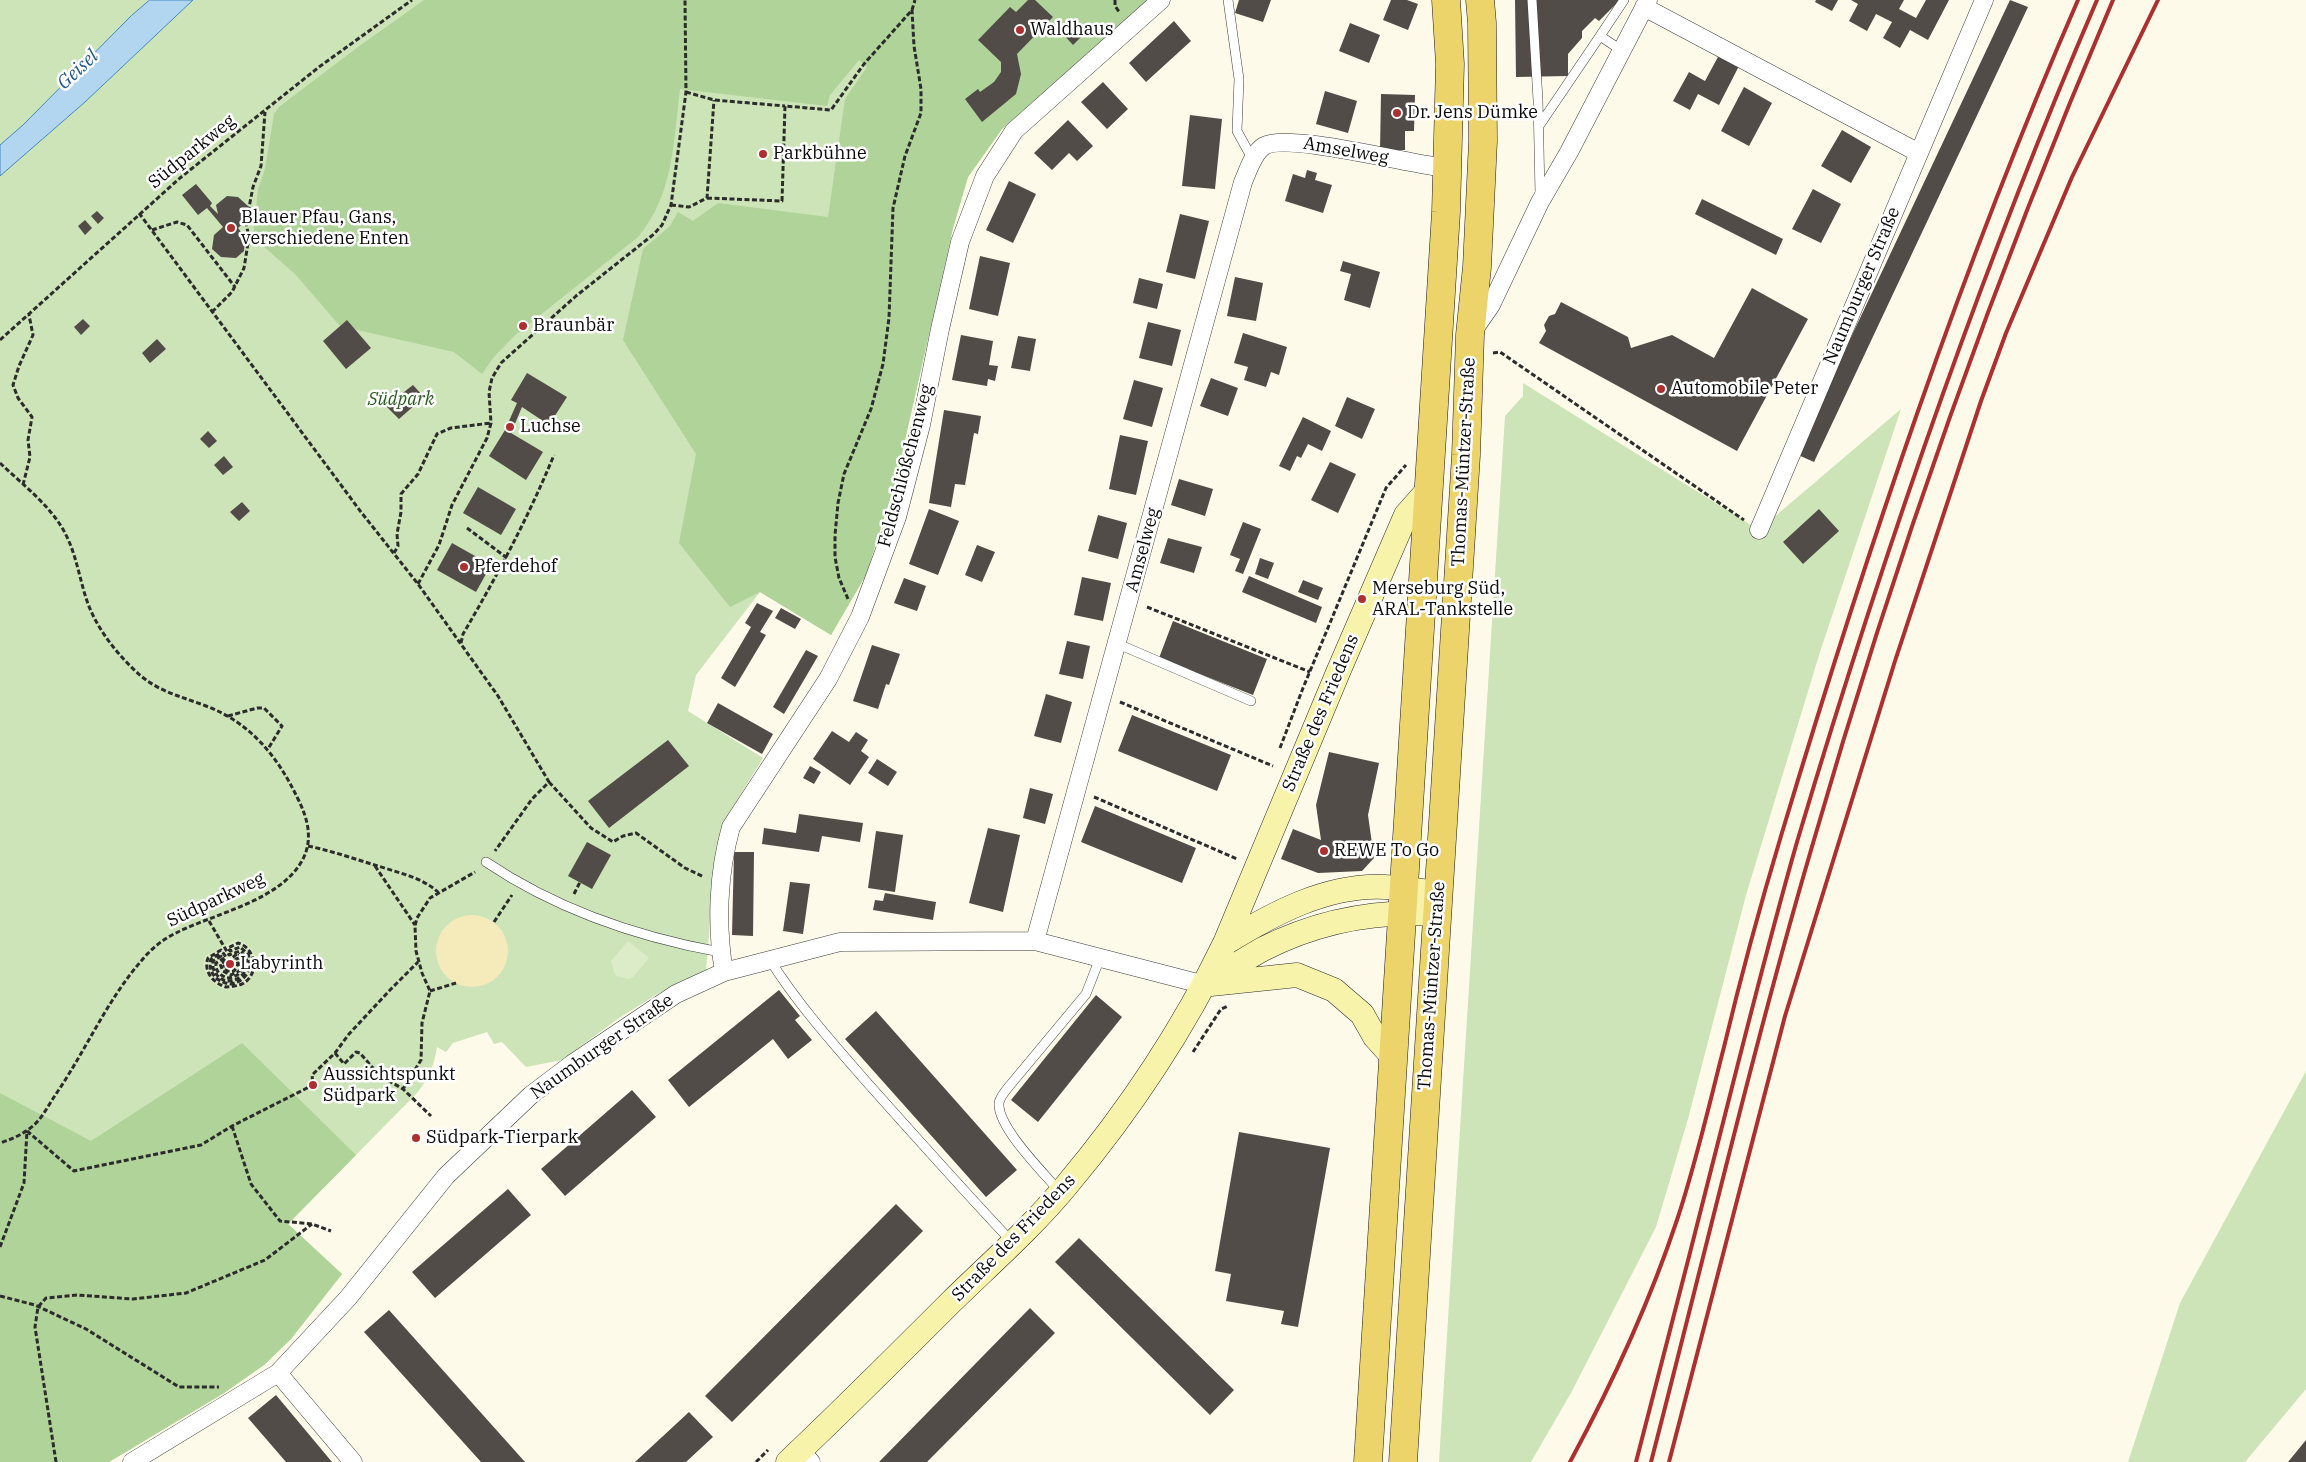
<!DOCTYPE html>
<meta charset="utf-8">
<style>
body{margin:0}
canvas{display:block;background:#fdfae9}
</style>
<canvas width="2306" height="1462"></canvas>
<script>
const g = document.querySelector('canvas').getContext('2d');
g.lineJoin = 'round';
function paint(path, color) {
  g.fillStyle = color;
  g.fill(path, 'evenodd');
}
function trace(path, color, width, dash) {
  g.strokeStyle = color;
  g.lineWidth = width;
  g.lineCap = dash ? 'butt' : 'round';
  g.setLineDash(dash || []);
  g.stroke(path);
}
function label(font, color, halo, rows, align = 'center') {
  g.font = font + ' "IBM Plex Serif",serif';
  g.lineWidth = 5;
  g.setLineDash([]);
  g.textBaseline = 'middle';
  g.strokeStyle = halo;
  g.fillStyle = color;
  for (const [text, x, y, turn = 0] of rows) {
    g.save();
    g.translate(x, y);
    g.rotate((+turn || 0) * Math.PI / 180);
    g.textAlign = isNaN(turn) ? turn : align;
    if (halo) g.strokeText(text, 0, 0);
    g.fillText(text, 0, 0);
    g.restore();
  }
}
paint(new Path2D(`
 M0,0h150l-19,16 -108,109 -23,20z
 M193,0h957l-148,129 -34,48 -15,51 -57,252 -30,95 -35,60 -71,-43 -64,83 -8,36 75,47 -37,60 -10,30 -10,123 -47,22 -40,25 -57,42 -36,7 -24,-25 -8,2 -7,-12 -34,11 -7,9 -9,-5c-3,19 -8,31 -20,46l-129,131 54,50 -51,65 -27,26 -40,28 -115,69h-109v-1286l85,-74z
 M1523,383l236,147 142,-121 -81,243 -74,243 -58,224 -32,108 -85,166 -40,69h-92l66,-1046 18,-20z
 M2306,1071v318l-61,73h-117l52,-159z`), '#cce4b7');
paint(new Path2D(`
 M424,0h726l-148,129 -34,48 -15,51 -57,252 -30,95 -35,60 -71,-43 -30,15 -51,-64 17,-89 -73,-114 20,-91 27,-23 8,-14 15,9 25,-18 110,14 17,-118 22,-32 -8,-7 -29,35 -3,11 -147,-17c-7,54 -6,105 -42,148l-124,99 -21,22 -11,16 -28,-22 -114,-26 -45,-52 -42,-37 5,-48 7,-20 9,-55 5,-7 79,-60z
 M242,1043l114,112 -68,69 54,50 -51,65 -27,26 -40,28 -115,69h-109v-369l91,48z`), '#afd398');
paint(new Path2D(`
 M436 951a36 36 0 1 1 72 0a36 36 0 1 1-72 0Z`), '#f5ebba');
paint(new Path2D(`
 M237,939c46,18 -1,75 -28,39 -5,-7 -7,-14 -4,-22z
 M628,941l21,17 -16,19 -5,2 -13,-4 -4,-14z`), '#ddecc8');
const water = new Path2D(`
 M150,0h43l-108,102 -85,74v-31l23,-20 108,-109z`);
paint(water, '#b3d6f0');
trace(water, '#4086c0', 1);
paint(new Path2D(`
 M1028,0h7l18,17 -36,37 4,20 -5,20 -34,28 -17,-23 13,-10 2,3 14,-10 7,-10v-10l-23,-22 32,-33 6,5z
 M1239,0h32l-8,22 -28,-9z
 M1391,0h16l11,4 -10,26 -25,-10z
 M1515,0h105l-21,21 -4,-3 -13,13v7l-14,16v22l-52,1z
 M1816,0h22l-6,11 -17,-9z
 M1851,0h53l-5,9 17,9 10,-18h23l-21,40 -18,-10 -10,18 -17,-10 9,-16 -16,-8 -9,17 -18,-10 9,-17z
 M2010,0l18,7 -214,455 -18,-8z
 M1075,20l12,11 -14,14 -11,-12z
 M1174,21l17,20 -45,41 -17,-19z
 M1350,23l30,12 -11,28 -30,-12z
 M1719,55l20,11 -20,39 -21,-11 -8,16 -17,-9 16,-29 16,9z
 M1103,82l25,27 -21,20 -26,-27z
 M1744,87l28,16 -23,43 -28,-15z
 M1325,91l32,10 -9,32 -32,-9z
 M1381,94l34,1 -1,36h-9v19h-25z
 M1190,115l32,4 -7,70 -33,-3z
 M1068,120l25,26 -16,15 -8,-8 -17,17 -18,-17z
 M1842,130l29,17 -20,36 -30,-17z
 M1307,170l10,3 -2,7 17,5 -9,28 -38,-12 8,-27 12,4z
 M1009,181l27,13 -23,49 -27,-13z
 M196,184l16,19 -2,3 8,8 -2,-9 11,-9 11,1 10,9 -1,14 -9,8 7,9 -1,14 -8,7 -15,-1 -9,-8 2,-14 9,-8 -16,-19 -9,7 -16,-20z
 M1813,189l28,15 -20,39 -29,-14z
 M1702,199l81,40 -7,16 -81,-41z
 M97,211l7,7 -6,6 -7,-8z
 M1180,214l29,7 -14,58 -29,-7z
 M85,220l7,8 -7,7 -7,-9z
 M980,256l30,7 -12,53 -29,-7z
 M1343,261l37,11 -10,36 -26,-8 7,-26 -11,-3z
 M1235,277l28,6 -7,38 -29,-5z
 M1139,278l24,6 -6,25 -24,-6z
 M1752,288l56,31 -71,132 -198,-108 7,-12 -2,-6 5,-9 6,-2 6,-12 67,35 3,11 41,-13 42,23z
 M83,319l7,7 -9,9 -7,-8z
 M347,320l24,28 -25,21 -23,-28z
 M1148,322l33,8 -9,36 -33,-8z
 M1243,333l44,14 -8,28 -8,-3 -5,15 -22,-7 4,-13 -14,-4z
 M961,335l32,6 -4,24 9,1 -3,15 -7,-2 -1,7 -35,-6z
 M1018,336l18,3 -6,32 -19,-3z
 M157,339l9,10 -16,14 -8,-10z
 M527,373l40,24 -18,28 -27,-18 -11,26 32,19 -17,28 -37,-24 16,-26 12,-27 -6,-3z
 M1211,378l27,10 -10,28 -28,-10z
 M1134,380l29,8 -11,39 -29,-8z
 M413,385l11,12 -25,22 -13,-13z
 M1347,397l28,12 -13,30 -27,-13z
 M944,410l37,6 -3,18 -4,-1 -9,52 -10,-1 -4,23 -22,-4z
 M1303,417l28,14 -9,20 -14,-7 -7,14 -4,-2 -7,15 -11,-5z
 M208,431l9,10 -8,7 -9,-9z
 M1120,435l28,6 -12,54 -27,-6z
 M224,456l9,11 -10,8 -9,-10z
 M1330,462l26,12 -18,39 -27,-13z
 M1179,479l34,10 -8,27 -34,-11z
 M478,487l38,22 -15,26 -38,-22z
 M242,502l8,9 -11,10 -9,-9z
 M929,509l30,12 -21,54 -29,-11z
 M1819,509l20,22 -36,33 -20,-22z
 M1098,515l29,8 -9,36 -30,-8z
 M1243,522l18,7 -18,45 -8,-3 5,-12 -10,-4z
 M1168,538l34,9 -8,26 -34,-10z
 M452,543l39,22 -15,27 -39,-22z
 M977,545l18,7 -13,30 -17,-7z
 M1260,558l14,5 -6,16 -13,-5z
 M1249,576l73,31 -6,16 -74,-31z
 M1082,577l29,6 -8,38 -29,-6z
 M904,578l22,8 -9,25 -23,-8z
 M1303,580l20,8 -5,12 -20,-8z
 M757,603l16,8 -13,21 6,3 -31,52 -14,-9 30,-51 -6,-4z
 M781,608l20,11 -6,10 -20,-11z
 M1173,621l94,38 -14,36 -94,-37z
 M1067,641l23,5 -7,33 -24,-5z
 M872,645l28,9 -11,31 -3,-1 -8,25 -25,-8z
 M806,650l12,6 -34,58 -11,-7z
 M1046,694l26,8 -11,41 -27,-7z
 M718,703l55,31 -11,20 -55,-31z
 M1132,715l99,40 -14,36 -99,-40z
 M832,731l17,11 7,-10 12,8 -7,11 8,6 -19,28 -37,-26z
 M668,740l21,26 -80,62 -21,-27z
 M1329,752l50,11 -11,52 6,43 -12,13 -44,2 -37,-14 12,-30 28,11 -5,-35z
 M877,759l20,13 -9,14 -20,-13z
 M810,766l11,6 -7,12 -11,-6z
 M1030,788l23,6 -8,30 -22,-6z
 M1095,806l101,42 -14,35 -101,-41z
 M799,814l64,9 -3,19 -38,-6 -3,16 -57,-8 2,-16 32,5z
 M988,828l32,7 -17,77 -34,-9z
 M876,831l27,4 -8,57 -27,-4z
 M587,842l24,13 -19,34 -24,-13z
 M734,852h20l-1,84 -21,-1z
 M790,882l20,2 -7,50 -20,-3z
 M885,893l51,9 -3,18 -60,-10 2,-10 8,1z
 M779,990l21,26 -5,4 17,20 -24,19 -15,-20 -84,68 -21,-27z
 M1096,995l26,22 -84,105 -27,-22z
 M876,1011l141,159 -31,27 -141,-158z
 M632,1090l24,27 -91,79 -24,-27z
 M1239,1132l91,16 -32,179 -17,-3 3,-13 -58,-10 5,-27 -16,-3z
 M508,1189l23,26 -96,83 -23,-26z
 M896,1204l27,27 -191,191 -27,-26z
 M1079,1238l155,152 -24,25 -155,-153z
 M1030,1308l25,25 -128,129h-48z
 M389,1310l136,152h-44l-117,-130z
 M276,1395l56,67h-46l-38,-44z
 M689,1412l24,25 -27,25h-51z
 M2306,1440v22h-18z`), '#524c48');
const lane = new Path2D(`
 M1228,0l11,79 -2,52 16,29
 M1532,0l6,100 2,94
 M1600,36l24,-36
 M1539,126l61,-90 21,14
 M1118,644l133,57
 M486,862c70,47 151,75 234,90
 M770,960c27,43 61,81 94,119 49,55 98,110 148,163
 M1059,1191c-15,-18 -62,-64 -60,-88 1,-7 8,-14 12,-19l75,-90 14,-36`);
const street = new Path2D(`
 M1644,7l275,146
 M1473,331l18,-26 49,-103 29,-50 79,-152
 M1759,530l225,-530
 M1035,941l208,-759c5,-11 10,-29 21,-36 23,-14 149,19 182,22
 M724,972c-8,-47 -6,-99 7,-145l97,-148 32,-62 37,-100 24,-92 19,-96 20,-87 25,-66 29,-45 147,-131
 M278,1373l75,89
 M800,1451l11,11
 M132,1462l146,-89 70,-75 98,-122 85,-81 41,-31 104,-70 48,-22 116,-30 195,-1 170,44`);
const secondary = new Path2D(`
 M1225,943c47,-29 102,-59 160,-56 18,1 35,4 53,6
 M1211,984l86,-9 37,15 28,24 13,23 17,19
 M1205,985c19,-12 38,-25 58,-36 55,-28 113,-39 174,-35
 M788,1462c56,-53 110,-107 164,-161 39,-38 80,-74 114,-115 62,-74 117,-156 159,-243l114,-273 67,-155 23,-26`);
const primary = new Path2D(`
 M1368,1462l78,-1250 4,-148 -4,-64
 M1403,1462l63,-1007 4,-120 7,-68 6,-126 -1,-118 -2,-23`);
trace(lane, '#3d3d3d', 10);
trace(street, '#3d3d3d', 19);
trace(secondary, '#2c2c2c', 25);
trace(primary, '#1b1b1b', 29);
trace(new Path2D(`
 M1115,0v6l5,7
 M686,92l28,8 71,6
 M707,198l75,3 3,-95 46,4 33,-46 48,-54 3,-10
 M671,205l18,2 18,-9 7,-98
 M139,213l222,299 57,72 80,112 51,86 -17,17 -37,52
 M152,230l25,-8 10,3 48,62
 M212,312l20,-20 12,-24 5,-31 -3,-14 7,-36 8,-21 4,-54
 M0,340l180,-162 139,-111 93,-67
 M1493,353l7,-1 244,168
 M0,463c22,21 51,43 65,70 11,21 14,43 21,65 9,29 32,58 55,78 19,16 42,21 65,30 45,17 72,51 92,93 10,20 15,40 5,60 -22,42 -88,54 -127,74 -13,6 -25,16 -34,27 -35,40 -56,90 -86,134 -7,10 -13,23 -22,31 -10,9 -22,14 -34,18
 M23,485l7,-28 -2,-17 4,-23 -14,-19 -5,-13 6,-19 14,-31 -4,-20
 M467,528l40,30
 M394,553l4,-7 -1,-12 4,-22v-18l17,-20 19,-40 14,-6 40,-5
 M418,584l21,-39 13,-40 35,-67 4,-15 -2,-31 3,-14 9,-15 75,-67 78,-62 8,-9 9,-20 15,-113 -1,-92
 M848,599l-9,-21 -4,-21v-22l3,-32 6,-29 27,-65 12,-45 6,-46 4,-110 12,-52 16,-43v-24l-7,-43 -2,-36
 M1147,607l163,65
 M461,643l2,-9c34,-58 65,-116 91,-179
 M1120,702l153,64
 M228,716l29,-8h7l18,18 -14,23
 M1280,748l23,-60 83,-200 20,-23
 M549,782l42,46 22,14 10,-6 13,-3 49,35 19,9
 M1094,797l143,62
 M308,846c24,5 47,13 70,20 21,7 43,11 60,26
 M375,866l40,59
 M574,894l6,-12
 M209,921l20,34 11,-4c23,18 -16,47 -27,17v-7l8,-5 -2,-2 -8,5c-4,14 7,24 20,25 15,-3 22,-15 17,-30l-8,-7 -10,4 -2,-3 10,-5c18,5 22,32 4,41 -5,2 -11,3 -16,3 -13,-4 -23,-16 -18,-29l13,-8 5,7 -10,6c-1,8 4,12 11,15 15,-1 21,-13 11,-25l-6,5 1,9 -5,1 -3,-3 -2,2 6,4h5l4,-7 -2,-5 3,-1 2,5 -2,8 -8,4 -8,-4 -3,-7 7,-4 2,3
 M494,922l18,-27
 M430,991l26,-8
 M1193,1052l28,-43 7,-3
 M335,1053l9,11 12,-12 4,1 19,22 24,14 28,27
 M403,1089l18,-29 1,-37 8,-32 -8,-18 -6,-22 -1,-25 2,-8 13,-20 45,-26
 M232,1126l19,58 29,37 32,3 19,7
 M27,1131l47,40 127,-26 31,-19 81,-41 -1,-10 23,-22 14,-19 41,-44 28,-28
 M0,1247l24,-64 3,-52
 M0,1296l35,9 51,24 93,58h40
 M56,1462l-21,-135 3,-20 8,-9 31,-3 56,4 53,-6 79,-33 47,-36
 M756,1462l12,-12`), '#2c2c2c', 3, [5, 2.5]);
trace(lane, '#fff', 9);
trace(street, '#fff', 18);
trace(secondary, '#f8f3aa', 24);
trace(primary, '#ecd36a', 28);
trace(new Path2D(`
 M1570,1462c42,-78 79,-158 107,-242 19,-57 32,-115 47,-173 17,-71 36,-141 57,-211 85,-283 179,-565 297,-836
 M1636,1462c31,-120 62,-239 92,-359 22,-87 44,-174 69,-261 85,-285 182,-568 300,-842
 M1651,1462c53,-204 101,-410 160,-612 83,-289 184,-574 302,-850
 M1669,1462l116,-446 110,-355 86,-260 25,-68 66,-156 86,-177`), '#ad3030', 4);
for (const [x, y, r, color] of [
 [1020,30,5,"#ad3030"],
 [1397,113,5,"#ad3030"],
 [763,154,5,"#ad3030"],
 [231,228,5,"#ad3030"],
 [523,326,5,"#ad3030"],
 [1661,389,5,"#ad3030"],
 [510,427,5,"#ad3030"],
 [464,567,5,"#ad3030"],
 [1362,599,5,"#ad3030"],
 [1324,851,5,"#ad3030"],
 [230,964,5,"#ad3030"],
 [313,1085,5,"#ad3030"],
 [416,1138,5,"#ad3030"]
]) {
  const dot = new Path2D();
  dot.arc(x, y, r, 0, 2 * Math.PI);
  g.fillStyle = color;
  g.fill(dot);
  trace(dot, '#fff', 2);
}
label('18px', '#0a0a0a', '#fff', [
 ["Waldhaus",1030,30],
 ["Dr. Jens Dümke",1407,113],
 ["Parkbühne",773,154],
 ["Blauer Pfau, Gans,",241,218],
 ["verschiedene Enten",241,239],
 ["Braunbär",533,326],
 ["Automobile Peter",1671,389],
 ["Luchse",520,427],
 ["Pferdehof",474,567],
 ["Merseburg Süd,",1372,589],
 ["ARAL-Tankstelle",1372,610],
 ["REWE To Go",1334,851],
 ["Labyrinth",240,964],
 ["Aussichtspunkt",323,1075],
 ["Südpark",323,1096],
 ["Südpark-Tierpark",426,1138]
], 'left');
label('18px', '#0a0a0a', '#fff', [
 ["Amselweg",1346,151,10],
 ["Südparkweg",192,152,-39],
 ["Naumburger Straße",1862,286,-67],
 ["Thomas-Müntzer-Straße",1464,462,-87],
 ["Feldschlößchenweg",906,466,-75],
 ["Amselweg",1143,550,-75],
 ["Straße des Friedens",1321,713,-67],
 ["Südparkweg",216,900,-25],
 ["Thomas-Müntzer-Straße",1432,986,-86],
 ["Naumburger Straße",602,1047,-35],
 ["Straße des Friedens",1014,1238,-46]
]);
label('italic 18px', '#2a5b21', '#fff', [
 ["Südpark",401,400]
]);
label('italic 19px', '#20598f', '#fff', [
 ["Geisel",78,70,-43]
]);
</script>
